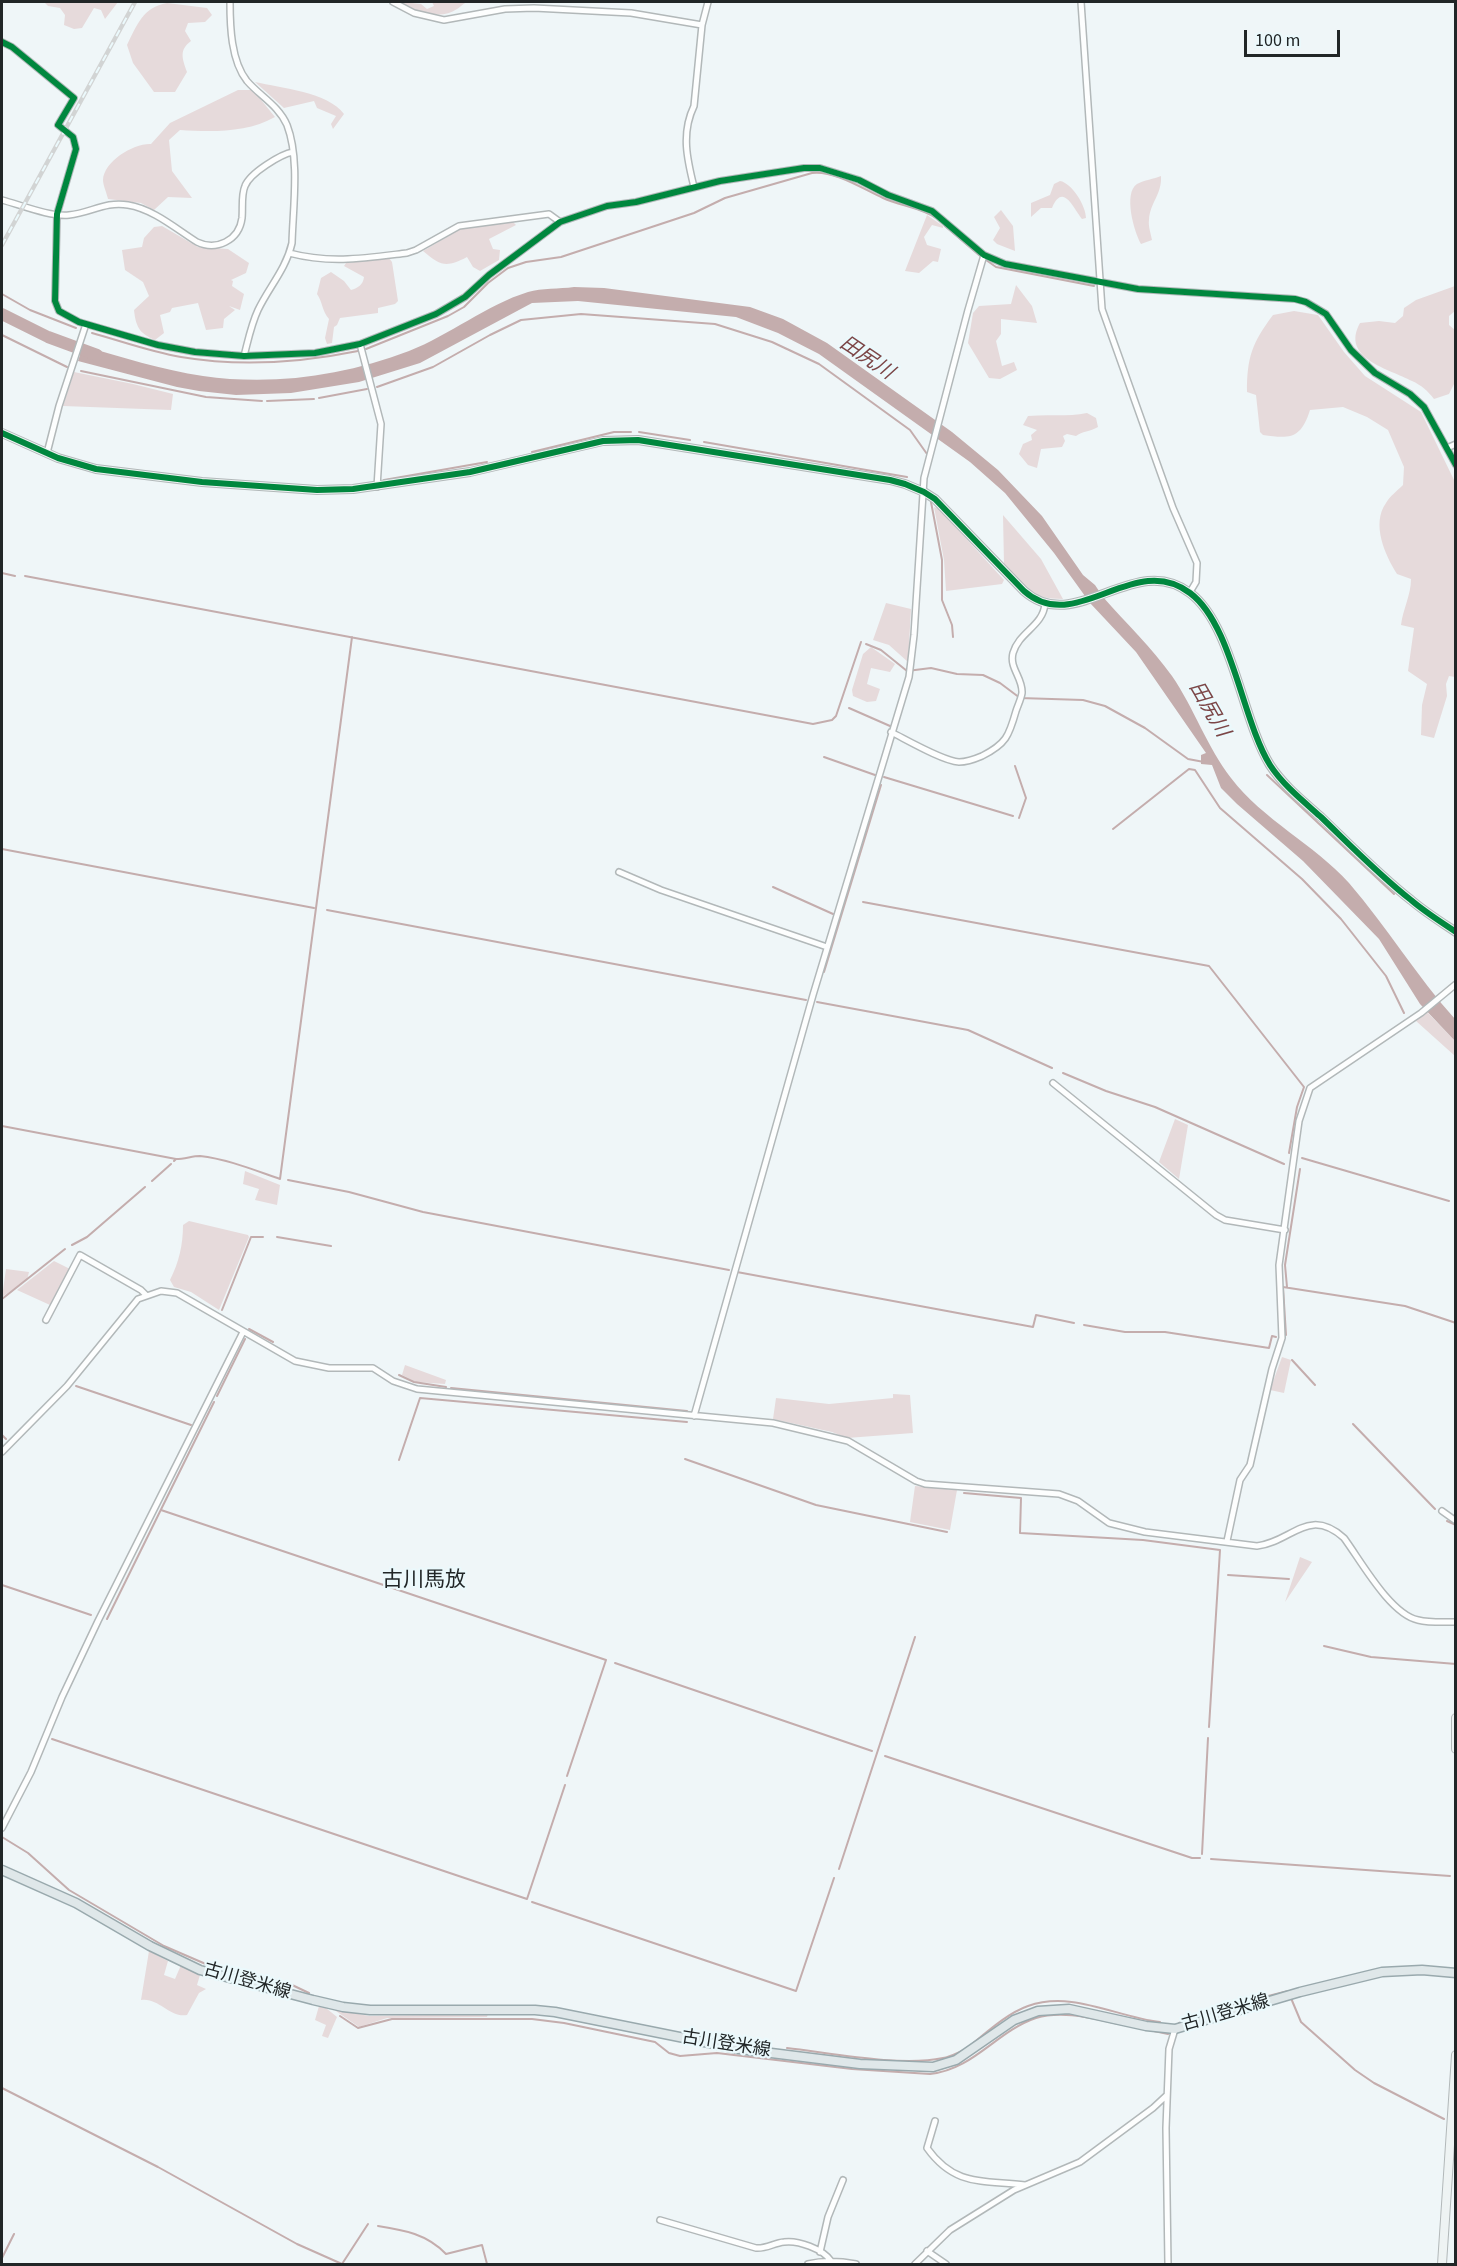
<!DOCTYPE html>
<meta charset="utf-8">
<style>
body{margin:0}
#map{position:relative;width:1457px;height:2266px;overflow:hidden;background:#eff6f8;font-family:"Source Sans 3",sans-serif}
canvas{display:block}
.frame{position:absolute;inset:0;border:3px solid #212627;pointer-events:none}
.scale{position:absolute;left:1244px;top:30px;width:96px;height:27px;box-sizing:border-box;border:3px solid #212627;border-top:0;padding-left:8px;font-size:18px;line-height:21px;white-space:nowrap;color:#212627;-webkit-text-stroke:4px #ebf9fc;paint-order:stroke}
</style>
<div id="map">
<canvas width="1457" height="2266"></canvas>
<div class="frame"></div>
<div class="scale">100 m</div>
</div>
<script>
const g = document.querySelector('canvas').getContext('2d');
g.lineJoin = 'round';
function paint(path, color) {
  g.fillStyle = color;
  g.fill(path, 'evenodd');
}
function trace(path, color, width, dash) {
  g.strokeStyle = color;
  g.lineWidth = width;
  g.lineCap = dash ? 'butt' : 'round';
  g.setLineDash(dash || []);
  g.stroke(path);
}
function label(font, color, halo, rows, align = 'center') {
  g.font = font + ' "Source Sans 3","Noto Sans JP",sans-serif';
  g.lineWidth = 4.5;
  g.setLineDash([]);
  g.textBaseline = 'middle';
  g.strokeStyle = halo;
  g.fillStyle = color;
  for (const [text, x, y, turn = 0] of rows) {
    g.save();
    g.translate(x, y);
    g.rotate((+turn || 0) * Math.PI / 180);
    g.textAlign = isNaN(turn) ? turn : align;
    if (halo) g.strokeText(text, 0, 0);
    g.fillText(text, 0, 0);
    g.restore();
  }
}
paint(new Path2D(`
 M44,2h74l-13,17 -4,-9 -7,-2 -12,20 -8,1 -10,-4 1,-10 -5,-7 -12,-2z
 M403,2l18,2 6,5 7,-3 -2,-4h37c-6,1 -7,4 -12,7 -17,12 -38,2 -55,-5z
 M167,3l40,5 5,7 -7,7 -17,1 -3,8 6,10c-12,9 -9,17 -4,31l-12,20h-21l-21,-29 -6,-18c10,-20 16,-38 40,-42z
 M255,82c26,6 73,10 89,32l-11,15 -2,-5 5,-8 -19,-8 -3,-7 -30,7z
 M238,90h15l22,27c-28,16 -64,15 -95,13l-11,10 3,31 20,27 -24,-1 -14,13 -13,-7 -33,-4c-1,-5 -5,-14 -5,-19 1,-19 31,-37 48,-36l19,-21z
 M1161,176c1,19 -11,26 -12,44 -1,6 2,14 3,20l-11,4c-7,-12 -18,-51 -4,-60 7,-4 17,-5 24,-8z
 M1060,181c12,2 26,25 26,37l-4,1c-9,-11 -19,-37 -30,-11h-11l-10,9v-14l19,-8 4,-11z
 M1001,210l12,16 2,25 -18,-7 -4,-4 7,-12 -6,-11z
 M927,215l16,11v2l-11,-3 -8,12 3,8 14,4 -3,13 -5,-1 -14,12 -14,-2z
 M512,221l4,4 -27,14 4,10 7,1 -1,10 -19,11 -7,-4 -6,-10c-21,11 -26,9 -44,-6l39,-23z
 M162,226l36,21 30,2 21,14 -3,10 -15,7 2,1 -1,5 12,8 -4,16 -11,-4 6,4 -11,9 -1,9 -17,2 -8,-27 -26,5 -2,4 -10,3 4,18 -9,7c-16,-7 -19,-13 -21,-30l15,-14 -6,-14 -18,-12 -3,-20 20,-3 2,-9 10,-11z
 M389,258l3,4 6,39 -3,3 -17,4v5l-38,5 -3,7 -3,2 -2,16 -5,1 -2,-6 4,-19c-7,-8 -6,-16 -12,-25l4,-16 10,-6 13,9 7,9c7,-2 12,-5 13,-13l-20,-11 2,-3z
 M1016,285l16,21 5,17 -36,-4v15l-5,7 6,25 12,-4 3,8 -17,9 -11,-1 -21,-35 5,-30 6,-7 32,-2z
 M1455,286v25l-6,5v9l6,5v52l-6,12 -15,5c-6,-8 -13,-14 -22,-18 -22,-12 -72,-22 -52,-58l19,-2 16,2 8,-7 1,-8 12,-8z
 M1294,311l24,4 26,37 21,24 56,36 34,70v195l-6,-1 -3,8 1,12 -13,42 -13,-3 1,-30 5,-21 -19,-13 6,-43 -13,-3c2,-16 10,-30 10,-46l-14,-5c-12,-19 -26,-50 -11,-71 4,-7 11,-12 17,-18l1,-18 -16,-37 -21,-13 -24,-10 -33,3c-9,29 -20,29 -47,25l-3,-3 -4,-37 -9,-3c0,-35 5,-49 26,-77z
 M74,372l59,12 40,10 -2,16 -108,-4z
 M1087,413l9,5 2,9c-8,5 -16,4 -22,9l-9,-2 -4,2 2,5 -3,6 -21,2 -4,19 -9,-3 -9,-11 4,-10 9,-4 -1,-5 6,-5 -14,-5 5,-9c20,-2 39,1 59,-3z
 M934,507l5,2 65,71 -2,4 -56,7 -2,-31z
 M1003,515l38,44 22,40c-33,0 -39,-13 -59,-35z
 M886,603l25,6 -3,53 -19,-17 -16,-5z
 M871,647l24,17 -5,8 -19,-4 -4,16 13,5 -4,12 -9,1 -14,-6 -1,-6 11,-36z
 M1427,1012l28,29v15l-39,-35z
 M1175,1119l13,6 -9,54 -20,-17z
 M245,1171l35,14 -3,20 -22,-5 4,-11 -16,-5z
 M189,1221l59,14 1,2 -30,73 -28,-18 -17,-5 -4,-7c9,-18 13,-35 13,-55z
 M54,1261l16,8 -20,36 -33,-15z
 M6,1269l23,3 -2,8 -25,17z
 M1282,1357l9,3 -7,33 -14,-3z
 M405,1365l41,15 -1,4 -29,-2 -14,-7z
 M893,1394l17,1 3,38 -66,5 -15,-6 -59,-13 3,-21 53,6 64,-6z
 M915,1486l42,4 -7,40 -40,-8z
 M1300,1557l12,5 -27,40z
 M149,1951l19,10 -4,14 11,4 6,-14 19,10 -3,10 9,4 -7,4 -12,22c-17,3 -29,-18 -46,-15z
 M319,2006l7,2 11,9 -9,21 -6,-2 4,-11 -11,-5z
 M333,2009l36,7 119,-2 -1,3 -100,1 -28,9z`), '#e6dadb');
paint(new Path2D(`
 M574,287l30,1 146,19 33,12 44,24 125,89 46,38 44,46 41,59 12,10 8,12c23,26 49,51 69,79 22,32 35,71 59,102 32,42 83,66 118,105 38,44 68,94 106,136v22l-35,-37 -41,-65 -76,-78 -66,-57 -16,-16 -9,-23 -11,-1v-9l5,-2 -70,-101 -46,-49 -36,-50 -49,-60 -35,-31 -151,-108 -41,-21 -42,-16 -158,-16 -46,2 -112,60 -61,19 -68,11 -55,2 -37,-4 -22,-4 -99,-26 5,-15c39,11 79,24 120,30 69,10 141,0 206,-25 41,-16 77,-46 119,-59 14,-4 31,-3 46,-5z`), '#c4adad');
trace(new Path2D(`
 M945,226l34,29 17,12 98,19
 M2,294l28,16 46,18
 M92,333c29,8 59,19 89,24 59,10 118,6 177,-6
 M2,335l65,32
 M366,349l82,-33 16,-9 24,-24 20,-15 18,-6 35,-5 133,-44 31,-15 87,-25c22,-3 51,16 71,25 17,8 37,9 53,20
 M81,371l125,26 56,4
 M377,387l56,-20 57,-32 31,-15 60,-6 134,10 57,18 47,22 91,66 17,24
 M319,398l48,-9
 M267,401l47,-2
 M639,432l51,8
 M704,442l203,35
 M532,452l82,-20h17
 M384,480l103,-18
 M931,502l11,58v40l10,25 1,12
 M2,573l13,3
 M25,576l788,148 19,-4 4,-4 25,-74
 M866,644l15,6 26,21 24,-3 26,6 26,1 17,8 20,15 63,2 22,6 40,22 43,31 16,3
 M849,708l41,18
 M824,757l51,18
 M1015,766l11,32 -7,20
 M1267,775l127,119
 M884,777l129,39
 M1113,829l76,-60 6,1 25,38 82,71 39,40 45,57 18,37
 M2,849l312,59
 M773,887l60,27
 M863,902l346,64 95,121 -7,20 -8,46
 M327,910l479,90
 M824,972l57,-187
 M817,1002l151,28 84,38
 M1063,1073l43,18 49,16 129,57
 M2,1126l174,33
 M1302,1158l147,43
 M174,1161l2,-2c9,0 16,-3 24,-3 27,3 54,14 80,23l72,-542
 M288,1180l61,12 74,20 306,58
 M152,1181l19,-17
 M277,1237l54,9
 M72,1245l15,-8 58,-50
 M737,1272l296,55 3,-12 38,8
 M1287,1287l-2,-22 15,-96
 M2,1299l63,-50
 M222,1310l29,-73h12
 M1084,1325l41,7h40l104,16 3,-12 4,1
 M249,1329l24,13
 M1284,1335h2l-3,-48 122,19 51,17
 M1292,1360l23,25
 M399,1375l15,7 32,5
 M76,1386l115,39
 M451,1388l236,23
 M217,1396l28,-57
 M1353,1424l82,85
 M2,1435l4,4
 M685,1459l131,46 131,27
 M399,1460l21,-62 267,24
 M964,1493l57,5 -1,35 123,7 77,10 -11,177
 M161,1510l445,150 -39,116
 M1447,1521l9,4
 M1228,1575l61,4
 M2,1585l89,30
 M107,1619l107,-217
 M1324,1646l47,11 85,7
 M615,1663l257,88
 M52,1739l475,160 38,-114
 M885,1756l307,102h8
 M2,1837l26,16 41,37 95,56 44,19 82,19 19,9
 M1202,1854l6,-116
 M1211,1859l239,17
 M839,1869l76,-232
 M532,1902l264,89 38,-113
 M340,2016l18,12 34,-9h140l32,4 91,19 14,11 11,3 37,-3 135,16 78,5c43,-4 67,-43 106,-56 30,-9 64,3 93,8
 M1179,2023l42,-15 67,-17 13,31 54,48 19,13 70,36
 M1149,2030l19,4 1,-2
 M971,2045c17,-14 37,-32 57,-39 44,-16 88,11 132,16
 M787,2048c44,5 113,19 156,10 7,-1 14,-5 21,-8
 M2,2088l156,79 139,77 45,20 26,-40
 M378,2226c26,4 49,8 68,28l36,-9 5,19
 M2,2258l12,-24`), '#c4adad', 2);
trace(new Path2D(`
 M2,314l46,23 49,18`), '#c4adad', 12);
const street = new Path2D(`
 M230,2c0,24 1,59 17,79 13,15 32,25 40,44 13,34 6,82 5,118 -6,26 -23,44 -34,67 -7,15 -10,31 -14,46
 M393,2l21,11 30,7 61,-11 29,-1 97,5 71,12
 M1081,2l21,307 71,199 24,55 -1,19 -6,10
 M2,42l10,5 62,51 -16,27 15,12 3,12 -19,65 -2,87 4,10 20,11 79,23 37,7 49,4 71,-3 45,-9 76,-30 29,-17 24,-22 71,-53 47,-16 29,-4 84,-21 84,-13h16l39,12 29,15 44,16 52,44 21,9 133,25 157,10 11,3 20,12 25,36 24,23 35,21 14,13 32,58
 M694,187c-7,-28 -13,-54 0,-81l8,-81 6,-23
 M2,200c19,5 48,17 67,15 22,-2 36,-14 59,-10 25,4 47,23 69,37 19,9 42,-1 45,-24 1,-10 -1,-23 3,-32 5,-13 36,-32 48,-34
 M289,253c42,11 77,5 118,0l9,-3 43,-24 90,-12 11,8
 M360,344l21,80 -4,63
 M1447,448l9,-4
 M47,453l12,-47 27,-82
 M891,732c16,8 52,29 68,30 8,0 16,-3 23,-6 24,-12 27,-20 34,-45 2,-6 5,-12 6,-18 1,-15 -13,-25 -9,-40 6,-21 30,-27 32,-49
 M619,872l42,18 166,57
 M1053,1083l163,132 9,5 60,10
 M46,1320l34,-65 61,35 5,5
 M694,1416l119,-421 96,-318 5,-42 10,-157 44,-168 16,-55
 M2,1452l65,-66 71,-87 23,-8 16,2 118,68 34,7h44l20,13 24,8 356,34 75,18 68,40 9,3 134,10 19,7 31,22 36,9 112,14c35,-4 51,-40 87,-8 17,23 46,76 74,82 12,3 26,2 38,2
 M1442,1511l14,10
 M1227,1541l13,-61 10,-15 22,-96 10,-31 -3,-73 20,-144 11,-33 111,-75 35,-29
 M2,1828l29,-56 31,-75 36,-76 145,-289
 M935,2121l-8,27c28,39 56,32 98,37
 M660,2220l96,28c10,1 18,-5 28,-6 14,-2 39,7 47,19l-1,3
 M927,2251l19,13
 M820,2252l8,-35 15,-37
 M808,2264c17,-4 31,-3 48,0
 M915,2264l35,-34 64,-40 66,-28 73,-54 14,-13
 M1168,2264l-2,-136 3,-79 6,-20`);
const secondary = new Path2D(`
 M2,433l56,25 38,11 106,13 115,8 36,-1 117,-17 133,-31 35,-1 252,40 15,4 19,8 11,7 89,92c52,46 110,-41 166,2 42,31 52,127 80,172 13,20 33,36 51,52 29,28 58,58 90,83 14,12 30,22 45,32
 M1456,1718v31
 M1442,2264l14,-209`);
const primary = new Path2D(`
 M2,1870l74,33 74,43 50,24 113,30 30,7 27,3h165l20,2 184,37 121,15 73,3 23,-7 58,-40 24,-9 31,-2 77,17 29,3 125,-37 82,-20 40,-2 34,3`);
trace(street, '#b2b8b9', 8);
trace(secondary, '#b2b8b9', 10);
trace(primary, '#99a9ad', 11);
trace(street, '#fdfefe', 5);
trace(secondary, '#eef3f3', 8);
trace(primary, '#dfe7e9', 8);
const rail = new Path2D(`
 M2,245l133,-243`);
trace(rail, '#d2d4d4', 4.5);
trace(rail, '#ebf9fc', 2, [7]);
trace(new Path2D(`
 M2,42l10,5 62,51 -16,27 15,12 3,12 -19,65 -2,87 4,10 20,11 79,23 37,7 49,4 71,-3 45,-9 76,-30 29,-17 24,-22 71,-53 47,-16 29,-4 84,-21 84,-13h16l39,12 29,15 44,16 52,44 21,9 133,25 157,10 11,3 20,12 25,36 24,23 35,21 14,13 32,58
 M2,433l56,25 38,11 106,13 115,8 36,-1 117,-17 133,-31 35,-1 252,40 15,4 19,8 11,7 89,92c52,46 110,-41 166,2 42,31 52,127 80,172 13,20 33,36 51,52 29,28 58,58 90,83 14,12 30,22 45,32`), '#00873e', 6);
label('18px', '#212627', '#ebf9fc', [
 ["古川登米線",247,1982,16],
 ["古川登米線",1226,2014,-16],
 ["古川登米線",726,2045,9]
]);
label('italic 20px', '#7c4647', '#ebf9fc', [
 ["田尻川",866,359,34],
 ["田尻川",1208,710,60]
]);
label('21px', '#212627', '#ebf9fc', [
 ["古川馬放",424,1581]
]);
</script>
